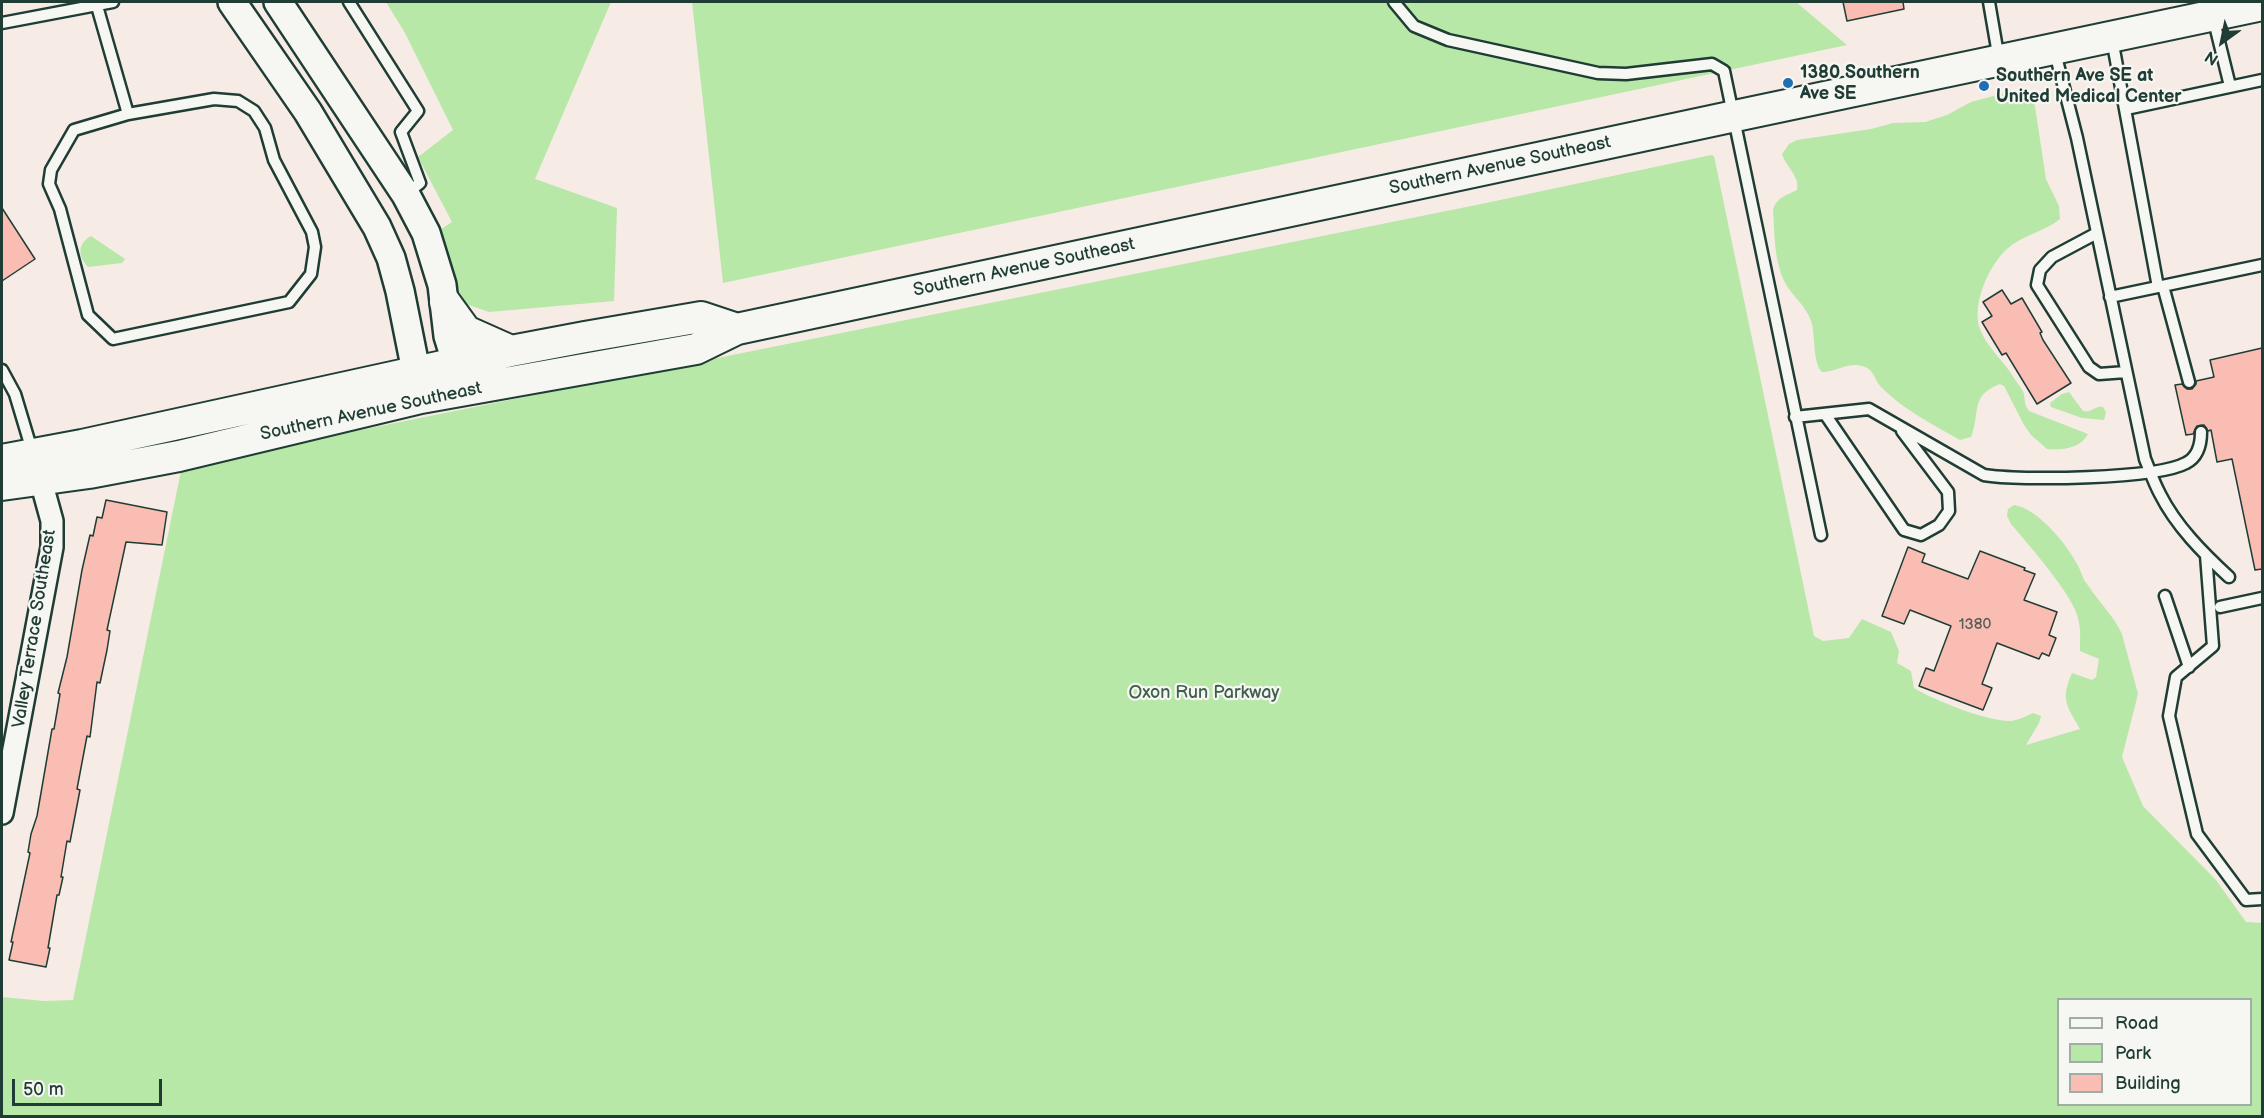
<!DOCTYPE html>
<style>
body{margin:0}
#map{position:relative;width:2264px;height:1118px;overflow:hidden;background:#f7ebe6;font-family:"Balsamiq Sans",sans-serif}
canvas{display:block}
.frame{position:absolute;inset:0;border:3px solid #1f3d34;pointer-events:none}
.legend{position:absolute;left:2057px;top:998px;width:195px;height:108px;box-sizing:border-box;background:#f6f6f2;border:2px solid #a0aca6;margin:0;padding:8px 10px;list-style:none;font-size:18px;color:#1f3d34}
.legend li{display:flex;align-items:center;gap:12px;height:30px}
.legend b{width:30px;border:2px solid #a0aca6}
.north{position:absolute;left:2192px;top:12px;width:60px;height:60px;-webkit-text-stroke:4px #f6f6f2;paint-order:stroke;rotate:213deg;font-size:16px;font-weight:700;line-height:24px;text-align:center;color:#1f3d34}
.north::after{content:'';display:block;margin:auto;width:21px;height:27px;background:#1f3d34;clip-path:polygon(50% 0,100% 100%,50% 72%,0 100%)}
.scale{position:absolute;left:12px;top:1079px;width:150px;height:27px;box-sizing:border-box;border:3px solid #1f3d34;border-top:0;padding-left:8px;font-size:18px;line-height:21px;white-space:nowrap;color:#1f3d34;-webkit-text-stroke:4px #f6f6f2;paint-order:stroke}
</style>
<div id="map">
<canvas width="2264" height="1118"></canvas>
<div class="frame"></div>
<ul class="legend">
<li><b style="height:8px;background:#f6f6f2"></b>Road</li>
<li><b style="height:16px;background:#b7e8a8"></b>Park</li>
<li><b style="height:16px;background:#f9bdb4"></b>Building</li>
</ul>
<div class="north">N</div>
<div class="scale">50 m</div>
</div>
<script>
const g = document.querySelector('canvas').getContext('2d');
g.lineJoin = 'round';
function paint(path, color) {
  g.fillStyle = color;
  g.fill(path, 'evenodd');
}
function trace(path, color, width, dash) {
  g.strokeStyle = color;
  g.lineWidth = width;
  g.lineCap = dash ? 'butt' : 'round';
  g.setLineDash(dash || []);
  g.stroke(path);
}
function label(font, color, halo, rows, align = 'center') {
  g.font = font + ' "Balsamiq Sans",sans-serif';
  g.lineWidth = 4.5;
  g.setLineDash([]);
  g.textBaseline = 'middle';
  g.strokeStyle = halo;
  g.fillStyle = color;
  for (const [text, x, y, turn = 0] of rows) {
    g.save();
    g.translate(x, y);
    g.rotate((+turn || 0) * Math.PI / 180);
    g.textAlign = isNaN(turn) ? turn : align;
    if (halo) g.strokeText(text, 0, 0);
    g.fillText(text, 0, 0);
    g.restore();
  }
}
paint(new Path2D(`
 M386,2h225l-76,177 82,29 -3,93 -125,11 -26,-9 -25,-72 14,-9 -34,-65 35,-27 -48,-97z
 M692,2h1104l51,43 -1124,238z
 M2005,93c12,0 21,-2 29,7l12,79 13,27 1,13c-16,13 -38,16 -53,30 -18,16 -36,56 -27,80 7,19 24,32 34,49 3,5 8,10 10,16 1,7 0,10 5,17l59,23c-8,15 -26,16 -41,15l-16,-14 -7,-10 -20,-39 -4,-2c-31,12 -19,28 -29,53l-11,3c-25,-14 -57,-31 -77,-51 -9,-8 -8,-20 -21,-23 -14,-4 -26,6 -40,6 -9,-8 -7,-35 -10,-48 -4,-14 -12,-21 -20,-31 -19,-23 -17,-57 -19,-84 4,-12 14,-14 24,-19 3,-14 -11,-23 -15,-36l7,-10 8,-4 74,-11 22,-6 32,-1 22,-7 24,-13z
 M1711,155l3,1 100,480 9,5 26,-3 13,-19 29,13 8,19 -2,12 14,8 3,17c19,12 75,34 97,33 8,-1 15,-5 22,-8l8,3 -2,7 -13,22 54,-16c-13,-23 -20,-29 -8,-56l20,7 4,-3 3,-18 -19,-8c0,-11 1,-22 -2,-33 -5,-23 -50,-74 -67,-94l-4,-8 1,-7 6,-4c23,3 52,38 63,59 4,6 5,14 10,20 11,17 27,32 35,50l16,60 -16,63 21,49 73,74 30,42 16,1v193h-2260v-119l42,4 29,-1 109,-534 1304,-263zM2058,1000h192v104h-192z
 M91,236l34,23 -3,4 -34,4c-10,-11 -11,-23 3,-31z
 M2069,392l14,19c8,2 13,-6 20,-4l3,5 -2,8 -22,-2 -31,-11 -1,-4 12,-9z`), '#b7e8a8');
const building = new Path2D(`
 M1843,2h60l1,7 -57,12z
 M2,208l33,51 -33,22z
 M2002,290l9,14 11,-6 20,34 -2,1 3,7 28,43 -34,21 -31,-51 -4,2 -20,-33 10,-6 -9,-14z
 M2262,348v221l-7,1 -23,-111 -15,3 -6,-32 -3,1 -4,-6 -7,1 -4,8 -7,1 -11,-50 7,-1 5,5h5l4,-5v-3l18,-4 -4,-17z
 M106,500l61,12 -5,33 -36,-3 -19,88 3,1 -3,19 -7,33 -3,-1 -7,55 -3,-1 -10,53 3,1 -10,52 -3,-1 -6,36h2l-4,18h-2l-9,53h2l-4,19 -37,-7 4,-18h-2l19,-89 -2,-1 3,-18 6,-18 15,-87h2l6,-35 -2,-1 9,-36 15,-87 8,-35 3,1 4,-19 5,1z
 M1908,547l17,7 -3,8 46,17 12,-28 45,17 -1,2 11,4 -11,26 33,12 -8,23 7,3 -7,18 -7,-3 -3,6 -42,-16 -15,41 10,4 -9,22 -64,-24 7,-18 8,3 17,-45 -41,-16 -6,14 -22,-8z`);
paint(building, '#f9bdb4');
trace(building, '#1f3d34', 1.5);
const service = new Path2D(`
 M349,2l69,109 -17,21 19,51 -14,11
 M1394,2l20,24 34,14 150,33 28,1 86,-10 12,7 97,464
 M1989,2l10,58
 M97,6l31,108 86,-15 24,2 16,10 11,17 9,32 38,72 3,15 -4,27 -22,28 -176,37 -25,-24 -28,-106 -11,-25 2,-14 23,-40 54,-16
 M2213,17l17,69
 M2,23l111,-21
 M2112,39l46,248
 M2054,49l23,89 68,321c5,12 9,24 15,35 16,32 43,59 69,83
 M2126,109l136,-29
 M2097,233l-45,24 -12,13 -3,15 52,82 10,7 27,-2
 M2163,286l26,96
 M2110,297l152,-32
 M2,370l13,24 18,60
 M1825,414l79,116 17,5 18,-10 10,-14 -1,-19 -46,-61
 M1795,417l74,-8 115,66c35,6 173,4 202,-12 12,-6 15,-19 15,-31
 M2206,555l7,91 -37,31 -7,39 28,118 49,66 16,-1
 M2165,596l24,71
 M2220,607l42,-9`);
const minor = new Path2D(`
 M2,813l50,-266v-26l-11,-40`);
const tertiary = new Path2D(`
 M232,2l76,110 69,115 14,31 9,33 20,100
 M278,2l128,193 20,38 16,52 6,51 15,48`);
const secondary = new Path2D(`
 M445,302l21,29 45,20
 M2,460l80,-15 429,-94 74,-14 116,-20 36,12
 M2,485l87,-12 90,-17 242,-58 275,-49 41,-20 998,-213 527,-111`);
trace(service, '#1f3d34', 15);
trace(minor, '#1f3d34', 26);
trace(tertiary, '#1f3d34', 32);
trace(secondary, '#1f3d34', 34);
trace(service, '#f6f6f2', 10);
trace(minor, '#f6f6f2', 21);
trace(tertiary, '#f6f6f2', 27);
trace(secondary, '#f6f6f2', 30);
for (const [x, y, r, color] of [
 [1788,83,6,"#1f6fb2"],
 [1984,86,6,"#1f6fb2"]
]) {
  const dot = new Path2D();
  dot.arc(x, y, r, 0, 2 * Math.PI);
  g.fillStyle = color;
  g.fill(dot);
  trace(dot, '#f6f6f2', 2);
}
label('15px', '#565d54', null, [
 ["1380",1975,625]
]);
label('bold 18px', '#1f3d34', '#f6f6f2', [
 ["1380 Southern",1800,73],
 ["Ave SE",1800,94],
 ["Southern Ave SE at",1996,76],
 ["United Medical Center",1996,97]
], 'left');
label('18px', '#1f3d34', '#f6f6f2', [
 ["Southern Avenue Southeast",1500,166,-12],
 ["Southern Avenue Southeast",1024,268,-12],
 ["Southern Avenue Southeast",371,412,-12],
 ["Valley Terrace Southeast",35,629,-81]
]);
label('18px', '#3d5f4b', '#f6f6f2', [
 ["Oxon Run Parkway",1204,693]
]);
</script>
